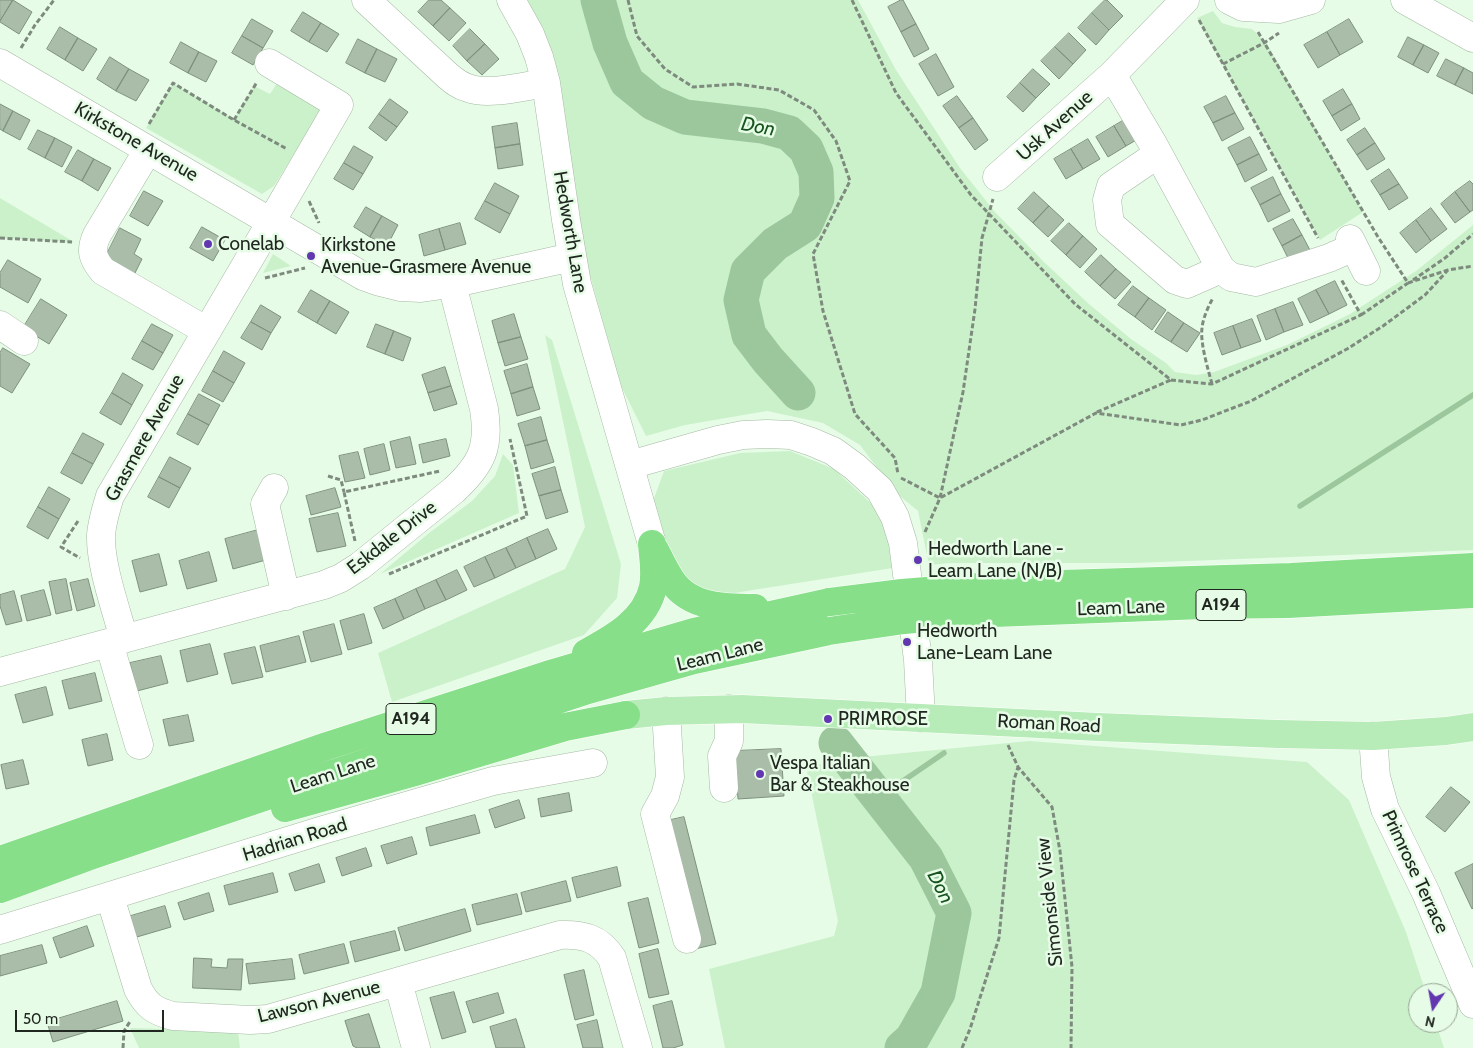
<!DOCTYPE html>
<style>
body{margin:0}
#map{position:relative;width:1473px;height:1048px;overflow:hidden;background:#e7fce7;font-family:Cabin,sans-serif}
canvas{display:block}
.north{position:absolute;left:1408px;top:983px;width:50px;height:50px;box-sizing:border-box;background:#e7fce7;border:1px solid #97a797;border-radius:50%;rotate:192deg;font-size:14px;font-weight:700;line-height:20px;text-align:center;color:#202720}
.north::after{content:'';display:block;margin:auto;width:18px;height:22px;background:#6237af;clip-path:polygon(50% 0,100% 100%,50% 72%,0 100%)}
.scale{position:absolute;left:15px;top:1010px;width:149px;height:22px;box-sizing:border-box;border:2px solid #202720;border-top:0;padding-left:6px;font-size:15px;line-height:18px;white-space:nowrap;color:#202720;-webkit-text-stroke:4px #e7fce7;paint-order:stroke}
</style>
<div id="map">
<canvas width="1473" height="1048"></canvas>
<div class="north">N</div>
<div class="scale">50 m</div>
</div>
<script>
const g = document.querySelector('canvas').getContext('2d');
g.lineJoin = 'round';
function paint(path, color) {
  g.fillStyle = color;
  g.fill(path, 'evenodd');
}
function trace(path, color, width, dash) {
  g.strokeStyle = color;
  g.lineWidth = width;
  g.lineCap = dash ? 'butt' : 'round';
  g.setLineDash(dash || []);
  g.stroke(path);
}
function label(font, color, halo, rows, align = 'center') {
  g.font = font + ' Cabin,sans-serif';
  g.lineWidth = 5;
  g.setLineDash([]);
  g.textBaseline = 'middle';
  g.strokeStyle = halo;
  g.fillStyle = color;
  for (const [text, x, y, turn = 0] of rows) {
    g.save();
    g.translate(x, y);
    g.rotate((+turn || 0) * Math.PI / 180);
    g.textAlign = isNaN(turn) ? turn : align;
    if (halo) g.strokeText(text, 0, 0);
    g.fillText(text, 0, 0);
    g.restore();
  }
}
paint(new Path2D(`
 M525,0h333l38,70 64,98 35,44 49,50 45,42 42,35 35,24 9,9 21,3 18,-3 73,-27 63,-31 66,-43 57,-46v325l-338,13h-184l-22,2 -11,-54 -22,-18 -36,-48 -37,-22 -56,-12 -82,14 -39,11 -25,-50 -20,-71 -18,-66z
 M1213,11l9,12 13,4 17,2 14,13 97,170 -43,28 -123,-222z
 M279,80l35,18 7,13 -47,75 -12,8 -116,-66 27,-45 61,36 20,-33 16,8z
 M0,198l74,44 -74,-4z
 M273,254l18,12 -28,7z
 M545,335l7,5 69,224 -4,34 -33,37 -192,67 -14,-49 187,-84 20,-42z
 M790,451l44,18 41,38 20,39 4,21 -184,29 -20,-9 -25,-28 -17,-58 11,-30 76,-18z
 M503,454l10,11 6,48 -139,61 49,-41 43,-32 23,-25z
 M1029,741l278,21 42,38 57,132 20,61h-8v30h18l8,25h-719l-16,-79 125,-33 4,-15 -31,-149 40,-24 5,10z
 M130,1028l108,3 2,17h-101z`), '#cbf1cb');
trace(new Path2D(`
 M1300,506l173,-111
 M878,798l66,-45`), '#9cc69c', 5.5);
trace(new Path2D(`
 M598,0l12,43 17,39 26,21 32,14 78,9 26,7 17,16 10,23 1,26 -12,27 -30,19 -27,27 -7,29 8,35 19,25 30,33
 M836,743l90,115 28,55 -16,80 -26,46 -10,9`), '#9cc69c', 35);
const building = new Path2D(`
 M0,0h13l-13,21z
 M13,0l19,12 -13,22 -19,-12z
 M429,0h12l9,8 -17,18 -15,-14z
 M901,0h2l13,24 -15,8 -13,-25z
 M1105,0h2l16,16 -14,14 -17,-17z
 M450,8l16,15 -17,18 -16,-15z
 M303,12l18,11 -12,19 -18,-11z
 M1092,13l17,17 -13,15 -18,-17z
 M252,19l21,12 -10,17 -21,-12z
 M1349,19l14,23 -23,13 -13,-23z
 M321,23l18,11 -12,18 -18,-10z
 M916,24l13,25 -15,8 -13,-25z
 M60,27l18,11 -13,22 -18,-11z
 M470,29l15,15 -18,17 -14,-15z
 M1327,32l13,23 -22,13 -14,-23z
 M1069,33l17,17 -13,14 -18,-17z
 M242,36l21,12 -10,17 -21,-12z
 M1408,37l16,8 -11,20 -15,-8z
 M78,38l19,11 -14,22 -18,-11z
 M358,39l19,10 -12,24 -19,-10z
 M181,42l18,10 -11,21 -18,-10z
 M485,44l14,15 -17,16 -15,-14z
 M1424,45l15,8 -11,20 -15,-8z
 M1055,47l18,17 -14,15 -18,-18z
 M377,49l20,10 -12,23 -20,-9z
 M199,52l18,9 -11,21 -18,-9z
 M936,54l18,33 -16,9 -19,-32z
 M110,57l19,12 -13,22 -19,-12z
 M1446,59l18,9 -9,17 -18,-9z
 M1464,68l9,5v21l-18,-9z
 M129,69l20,11 -13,21 -20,-10z
 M1033,69l17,15 -14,14 -16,-15z
 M1020,83l16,15 -13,14 -16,-15z
 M1343,89l9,15 -20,12 -9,-15z
 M957,96l16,22 -14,10 -16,-22z
 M1226,96l9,17 -22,10 -9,-16z
 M390,99l18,13 -11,15 -18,-13z
 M0,104l13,7 -10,20 -3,-2z
 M1352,104l8,15 -19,12 -9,-15z
 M13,111l17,9 -10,20 -17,-9z
 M1235,113l9,16 -22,12 -9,-18z
 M379,114l18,13 -11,14 -17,-13z
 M1131,116l12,20 -17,10 -12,-20z
 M973,118l15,22 -13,10 -16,-22z
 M517,123l3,21 -25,4 -3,-21z
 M1114,126l12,20 -18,11 -12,-20z
 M1365,128l10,15 -18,12 -10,-15z
 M38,130l17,8 -10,20 -17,-9z
 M1250,137l9,17 -22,11 -9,-17z
 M55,138l17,9 -10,20 -17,-9z
 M1088,139l12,20 -17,10 -12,-20z
 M1375,143l10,16 -18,11 -10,-15z
 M520,144l3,21 -25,4 -3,-21z
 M354,146l19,11 -10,17 -19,-11z
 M1071,149l12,20 -17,10 -12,-20z
 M78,150l16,9 -12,22 -17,-9z
 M1259,154l8,16 -22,12 -8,-17z
 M94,159l17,9 -13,23 -16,-10z
 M344,163l19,11 -10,16 -19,-11z
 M1389,169l10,15 -19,11 -9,-14z
 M1273,177l8,17 -21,11 -9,-17z
 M1470,181l3,3v26l-3,2 -15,-20z
 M495,183l24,13 -9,18 -25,-13z
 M1399,184l9,14 -19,12 -9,-15z
 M144,191l19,10 -15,25 -18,-10z
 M1034,192l15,14 -16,17 -15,-14z
 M1455,192l15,20 -15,11 -14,-19z
 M1281,194l9,17 -22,11 -8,-17z
 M485,201l25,13 -10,19 -25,-14z
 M1049,206l15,14 -16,17 -15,-14z
 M366,207l16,9 -12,21 -16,-10z
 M1431,208l16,21 -16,12 -15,-21z
 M382,216l16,9 -11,21 -17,-9z
 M1293,219l9,16 -20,11 -9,-17z
 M1416,220l15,21 -15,12 -16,-20z
 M460,223l6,21 -21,6 -6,-21z
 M1069,223l14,13 -17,19 -15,-14z
 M202,227l23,13 -12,21 -23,-13z
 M120,228l21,11 -7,15 8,5 -10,20 -30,-15z
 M439,229l6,21 -21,6 -5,-21z
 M1302,235l9,17 -21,10 -8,-16z
 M1083,236l14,13 -17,19 -14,-13z
 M1101,255l15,14 -16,17 -15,-14z
 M8,260l33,19 -13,24 -28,-16v-14z
 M1116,269l15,13 -16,17 -15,-13z
 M1335,281l12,24 -18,9 -13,-24z
 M1133,286l16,12 -14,19 -17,-12z
 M311,290l19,11 -13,22 -19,-11z
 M1316,290l13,24 -19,9 -12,-24z
 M1149,298l17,12 -14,20 -17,-13z
 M41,299l26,16 -18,29 -26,-16z
 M330,301l19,11 -13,22 -19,-11z
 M1293,302l10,23 -19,7 -9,-23z
 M261,305l20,12 -10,16 -20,-11z
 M1275,309l9,23 -18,8 -9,-24z
 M1168,312l16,11 -13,19 -16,-10z
 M514,314l7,23 -23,6 -6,-22z
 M1252,319l9,22 -20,7 -8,-22z
 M251,322l20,11 -9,17 -21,-12z
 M1184,323l16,10 -13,19 -16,-10z
 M152,324l21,11 -10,18 -21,-12z
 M376,324l18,7 -9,23 -18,-7z
 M1233,326l8,22 -19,7 -8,-22z
 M394,331l17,7 -8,23 -18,-7z
 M521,337l7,22 -23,7 -7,-23z
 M142,341l21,12 -10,17 -21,-11z
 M3,348l27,16 -18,29 -12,-7v-33z
 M224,351l21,12 -11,20 -21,-12z
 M527,364l6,23 -22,7 -7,-23z
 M445,367l6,19 -23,7 -6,-18z
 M213,371l21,12 -11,19 -21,-11z
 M123,373l20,12 -11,20 -20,-12z
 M451,386l6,18 -23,7 -6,-18z
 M533,387l7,22 -23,7 -6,-22z
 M112,393l20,12 -11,20 -21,-12z
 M199,394l21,11 -11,20 -21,-11z
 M188,414l21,11 -11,20 -21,-11z
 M541,417l6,23 -22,6 -7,-22z
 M83,433l21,11 -11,20 -21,-11z
 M410,437l6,27 -20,4 -6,-26z
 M446,439l4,17 -27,7 -4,-18z
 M547,440l7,22 -23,7 -6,-23z
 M384,444l6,26 -20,5 -6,-26z
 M358,452l7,26 -20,4 -6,-26z
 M72,453l21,11 -11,20 -21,-11z
 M170,457l21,11 -11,20 -21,-11z
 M555,467l6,23 -22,6 -7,-22z
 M159,477l21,11 -11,20 -21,-11z
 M49,487l21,12 -11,20 -21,-12z
 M335,488l6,19 -30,8 -5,-19z
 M561,490l7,22 -22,7 -7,-23z
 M38,507l21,12 -11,20 -21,-12z
 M338,513l8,33 -29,6 -8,-33z
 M548,529l9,20 -21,10 -9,-21z
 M258,530l8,30 -33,9 -8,-30z
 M527,538l9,21 -20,9 -10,-20z
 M506,548l10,20 -21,10 -10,-21z
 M209,552l8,29 -30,8 -8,-28z
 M159,554l8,31 -27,7 -8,-31z
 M485,557l10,21 -21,9 -10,-20z
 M457,570l10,20 -21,10 -10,-20z
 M66,579l6,31 -16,4 -7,-32z
 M88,579l7,27 -18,5 -7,-28z
 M436,580l10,20 -21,9 -9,-20z
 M416,589l9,20 -21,10 -9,-20z
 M44,590l7,25 -24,6 -6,-25z
 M14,591l8,30 -16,4 -6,-19v-11z
 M395,599l9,20 -21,10 -9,-21z
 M364,614l8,29 -24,7 -8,-29z
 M334,624l8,30 -31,8 -8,-30z
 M299,636l7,26 -40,10 -6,-26z
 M210,644l8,30 -31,8 -7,-31z
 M255,647l8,30 -31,7 -8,-30z
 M161,656l7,27 -31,8 -7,-28z
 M95,673l7,28 -33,8 -7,-28z
 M46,687l7,28 -30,8 -8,-28z
 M188,715l6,26 -25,5 -6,-26z
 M107,734l6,26 -25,6 -6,-26z
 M781,749l3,47 -46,3 -3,-48z
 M23,760l6,24 -23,5 -5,-24z
 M1451,787l19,15 -25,30 -19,-15z
 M569,793l3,18 -31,6 -3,-18z
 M519,800l6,18 -30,10 -6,-18z
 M475,815l5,18 -50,13 -4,-18z
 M684,817l32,127 -21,5 -33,-127z
 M412,837l5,17 -30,10 -6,-18z
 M366,848l6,18 -30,10 -6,-18z
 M319,864l6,18 -30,9 -6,-17z
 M1473,864v44l-1,1 -17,-36z
 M617,867l4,19 -44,12 -5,-20z
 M273,873l5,19 -49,13 -5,-19z
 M566,881l5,20 -45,11 -5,-19z
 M209,893l5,18 -30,9 -6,-17z
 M517,894l5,20 -45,11 -5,-20z
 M648,898l11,45 -20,5 -11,-45z
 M165,906l6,21 -41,12 -6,-21z
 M465,909l6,22 -66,20 -7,-23z
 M87,926l7,20 -34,12 -7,-20z
 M395,931l5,19 -45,12 -5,-20z
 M344,944l5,19 -45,11 -5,-19z
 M42,945l5,18 -47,13v-20z
 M658,949l11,45 -20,4 -10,-44z
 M194,958l18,1 -1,8 16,1 1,-9h15l-2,31 -48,-2z
 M292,959l3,20 -46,5 -3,-20z
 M584,970l10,45 -19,5 -11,-45z
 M454,992l12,40 -24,7 -12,-41z
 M498,993l6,20 -31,10 -7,-21z
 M117,1001l6,20 -70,21 -6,-20z
 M672,1001l11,44 -10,3h-10l-10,-42z
 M369,1014l11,34h-23l-4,-2 -8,-25z
 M516,1019l9,29h-29l-6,-21z
 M597,1020l6,28h-20l-6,-23z`);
paint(building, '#a9bda9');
trace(building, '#7e917e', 1);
const minor = new Path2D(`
 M366,0l82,76c6,5 12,10 20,12 21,8 56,-2 78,-5
 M511,0l19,34 9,23 7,26 20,137 11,64 75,260
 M1185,0l-73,75 41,69 68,125 10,8 25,5 73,-24 25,-11
 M1229,0l14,7 36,2 32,-9
 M1405,0l68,38
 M0,63l363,213 17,6 20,5 21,1 29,-4 122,-27
 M148,150l-51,85c-7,15 -5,23 6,36l104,60
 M1158,154l-47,32 -4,14 3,24 65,56 12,4 34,-15
 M997,177l115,-102
 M1350,239l16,32
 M0,325l24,16
 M630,465l88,-25 25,-5 24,-1 24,1 21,7 21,9 22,16 25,23 15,27 8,26 15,117 3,58
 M274,488l-9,16 21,92
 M124,639c-8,-30 -24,-74 -23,-104 1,-13 5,-26 9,-39l161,-274 68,-117 -70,-42
 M109,643l30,102
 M0,672l324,-87 17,-7 19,-12 94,-76c28,-26 36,-43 30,-81l-32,-125
 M666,711l4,66 -5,19 -10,18 32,125
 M1373,736l3,41 9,32 41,84 47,111
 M724,788l-2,-32 7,-15v-32
 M110,897l28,92c9,17 16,22 35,27l77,4 18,-1 292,-84c23,-1 39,3 52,23l26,90
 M0,930l323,-100 170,-49 100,-18
 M398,982l18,66`);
const major = new Path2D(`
 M626,715l40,-4 76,-2 356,18 180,7 95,2 73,-5 27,-4`);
const highway = new Path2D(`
 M655,550c5,10 10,21 17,31 18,27 55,27 83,27
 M964,588l31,-2 296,-9 182,-10
 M968,614l235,-9 85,-1 185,-10
 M586,653c28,-15 60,-33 67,-66 3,-15 0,-29 -1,-43
 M285,808l130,-36 150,-45 61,-12
 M0,860l327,-114 220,-71 147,-43 136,-30
 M0,889l87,-32 251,-85 250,-82 106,-30 135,-29`);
trace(minor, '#a5b9a5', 29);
trace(major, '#fff', 29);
trace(highway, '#fff', 29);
trace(new Path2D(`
 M628,0l9,36 28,33 28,18 44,-3 42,6 35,20 22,31 14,40 -37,73 10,57 32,103 40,44 3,16
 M852,0l44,93 75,102 104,109 96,76 41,4 149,-69 -20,-36
 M1199,20l119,218
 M1258,32l120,205 30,46 40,-13 25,-4
 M21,48l14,-23 19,-25
 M1223,64l41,-21 15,-10
 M234,120l23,-38
 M149,124l24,-41 61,37 53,29
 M309,201l10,22
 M0,238l72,4
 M265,278l40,-10
 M1413,280l32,-22 28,-24
 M1361,315l47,-32
 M1212,384c-4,-15 -12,-41 -10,-56 1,-10 6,-21 11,-30
 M1097,412l74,-32
 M328,476l13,4 3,12
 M901,478l39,20 156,-85 85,12 21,-5 49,-19 96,-52 36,-23 42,-31 23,-25
 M78,521l-17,26 19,11
 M925,532l15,-34 23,-106 12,-83 7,-71 11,-39
 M355,541l-11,-49 96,-21
 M389,574l138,-58 -17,-77
 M1008,745l10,22 34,40 8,44 12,116 -1,81
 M123,1048l1,-17 7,-11
 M962,1048l8,-19 29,-91 15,-158 4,-13`), '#7d8a7d', 3, [5, 2.5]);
trace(minor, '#fff', 28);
trace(major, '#b7ecb8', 28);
trace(highway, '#87df89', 28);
const highwayBridge = new Path2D(`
 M830,602l72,-9 62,-5
 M829,631l75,-11 64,-6`);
trace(highwayBridge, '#fff', 29, []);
trace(highwayBridge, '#87df89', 28);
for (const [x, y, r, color] of [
 [208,244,5,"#6237af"],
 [311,256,5,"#6237af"],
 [918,560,5,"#6237af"],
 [907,642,5,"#6237af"],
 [828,719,5,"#6237af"],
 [760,774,5,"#6237af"]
]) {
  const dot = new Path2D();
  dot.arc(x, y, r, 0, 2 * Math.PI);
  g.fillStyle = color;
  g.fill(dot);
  trace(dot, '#e7fce7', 2);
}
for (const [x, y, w] of [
 [1221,605,50],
 [411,719,50]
]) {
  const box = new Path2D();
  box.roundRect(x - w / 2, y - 15.5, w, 31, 4);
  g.fillStyle = '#e7fce7';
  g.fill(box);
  trace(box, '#202720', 1);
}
label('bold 18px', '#202720', null, [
 ["A194",1221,605],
 ["A194",411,719]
]);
label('19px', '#202720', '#e7fce7', [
 ["Usk Avenue",1055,126,-42],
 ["Kirkstone Avenue",136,142,30],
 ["Hedworth Lane",570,232,80],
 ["Grasmere Avenue",145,438,-61],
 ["Eskdale Drive",392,538,-38],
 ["Leam Lane",1121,608,-2],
 ["Leam Lane",720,655,-14],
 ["Roman Road",1049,724,3],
 ["Leam Lane",333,774,-18],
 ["Hadrian Road",295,840,-17],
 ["Primrose Terrace",1415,872,65],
 ["Simonside View",1050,902,-96],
 ["Lawson Avenue",319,1002,-14]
]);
label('19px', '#202720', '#e7fce7', [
 ["Conelab",218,244],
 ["Kirkstone",321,245],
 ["Avenue-Grasmere Avenue",321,267],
 ["Hedworth Lane -",928,549],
 ["Leam Lane (N/B)",928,571],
 ["Hedworth",917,631],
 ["Lane-Leam Lane",917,653],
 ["PRIMROSE",838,719],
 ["Vespa Italian",770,763],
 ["Bar & Steakhouse",770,785]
], 'left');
label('italic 20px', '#17531d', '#e7fce7', [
 ["Don",758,127,10],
 ["Don",940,887,63]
]);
</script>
